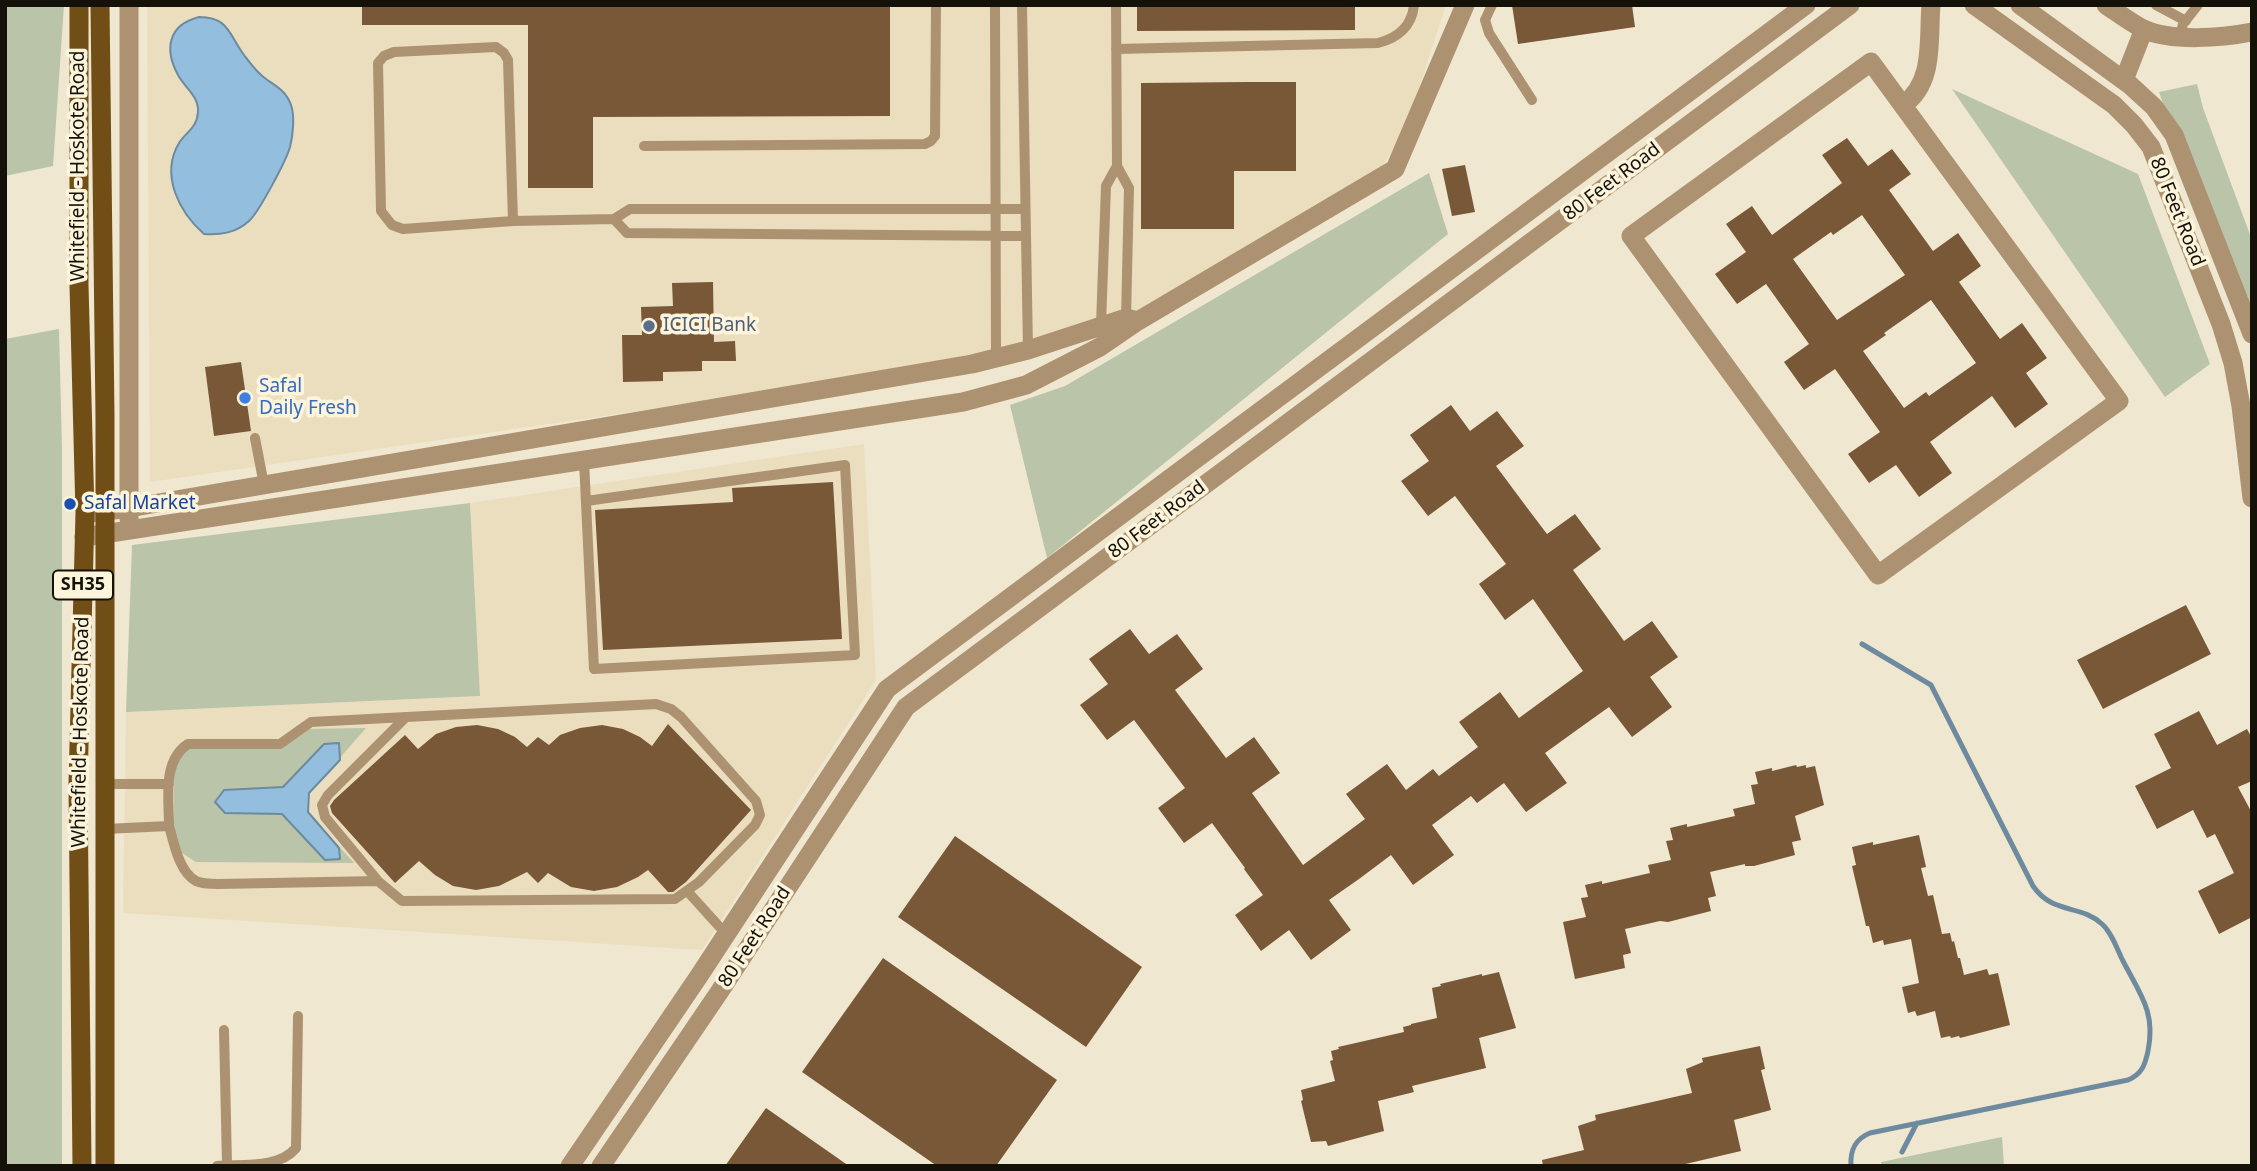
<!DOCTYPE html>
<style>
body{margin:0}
#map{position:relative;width:2257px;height:1171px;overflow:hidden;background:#efe7cf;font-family:"Noto Sans",sans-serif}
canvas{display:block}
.frame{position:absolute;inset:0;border:7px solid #141109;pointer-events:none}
</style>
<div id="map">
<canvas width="2257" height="1171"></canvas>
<div class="frame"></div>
</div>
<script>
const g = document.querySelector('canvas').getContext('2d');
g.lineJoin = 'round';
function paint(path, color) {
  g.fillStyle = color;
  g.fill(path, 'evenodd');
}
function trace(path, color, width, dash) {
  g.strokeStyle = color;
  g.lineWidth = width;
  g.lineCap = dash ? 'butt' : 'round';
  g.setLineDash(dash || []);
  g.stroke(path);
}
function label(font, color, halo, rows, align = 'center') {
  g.font = font + ' "Noto Sans",sans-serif';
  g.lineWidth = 7;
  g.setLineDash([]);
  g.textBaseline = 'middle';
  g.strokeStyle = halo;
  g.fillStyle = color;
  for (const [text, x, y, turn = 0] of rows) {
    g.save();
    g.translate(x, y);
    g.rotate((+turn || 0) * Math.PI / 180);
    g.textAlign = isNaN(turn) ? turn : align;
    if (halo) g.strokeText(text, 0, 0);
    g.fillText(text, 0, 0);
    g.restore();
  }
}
paint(new Path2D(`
 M147,5h1299l-41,125 -29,46 -237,135 -198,56 -791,115z
 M864,444l12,236 -174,270 -579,-37 3,-201 354,-16 -10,-193z`), '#eadebf');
paint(new Path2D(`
 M25,5h39l-11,161 -48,10v-169z
 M2197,84l6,24 49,132v90l-44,-97 -49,-141z
 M1952,89l186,85 72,190 -45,33z
 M1429,173l19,61 -401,324 -37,-153 55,-19z
 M59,329l3,120v717h-57v-827z
 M470,503l10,193 -354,16 6,-167z
 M366,728l-57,65 -1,19 46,51 -158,-1 -22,-14v-87l13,-13 91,1 24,-20z
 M2002,1137l2,29h-122l-1,-4z`), '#b9c4a9');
const water = new Path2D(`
 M199,17c30,0 30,18 45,38 6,8 13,18 22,24 10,7 20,12 25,26 4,11 2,30 -1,42 -4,14 -31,65 -41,74 -13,12 -28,14 -45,13 -25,-22 -44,-59 -25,-91 7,-11 18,-15 19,-31 1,-16 -13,-24 -20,-37 -14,-26 -10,-50 21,-58z
 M339,743l1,17 -31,33 -1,19 31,36 1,11 -15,1 -43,-46 -57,-1 -10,-11 9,-12 59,-3 41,-43z`);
paint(water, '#93bede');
trace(water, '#6d8a9e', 2);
trace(new Path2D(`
 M1902,1152l15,-29
 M1851,1166c-1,-16 4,-27 19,-33l258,-53c14,-6 17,-15 20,-29 8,-39 -8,-57 -25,-90 -6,-12 -11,-28 -21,-37 -21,-20 -49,-9 -69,-38l-102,-201 -69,-41`), '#6d8a9e', 5);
paint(new Path2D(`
 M362,5l528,1v110l-297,1v71h-65v-163h-166z
 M1137,5h218v25l-218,1z
 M1512,5h120l3,22 -117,17z
 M1247,82h49v89h-62v58h-93v-146z
 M1847,138l21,28 24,-17 19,25 -22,16 44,61 25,-18 23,33 -22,16 41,57 22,-16 25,35 -21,15 22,31 -33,24 -23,-32 -62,46 22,31 -33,24 -23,-32 -27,18 -21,-29 32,-22 -45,-63 -31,21 -20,-28 25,-18 -43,-60 -29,20 -22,-30 31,-22 -20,-28 26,-18 20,29 70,-52 -20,-28zM1862,215l43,60 -68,45 -44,-61 38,-27 2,3zM1931,300l45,63 -47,33 -3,-4 -22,16 -41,-57 23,-16 -2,-2z
 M1465,165l10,47 -23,4 -10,-47z
 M713,282l1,60 21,-1 1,20h-34v10l-39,1v9l-40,1 -1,-47h20l-1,-28 32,-1 -1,-23z
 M241,362l10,69 -37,5 -9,-69z
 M1451,405l19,26 27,-20 27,35 -28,20 32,43 19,25 28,-20 26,35 -28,21 51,71 28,-20 26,36 -28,20 22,30 -40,30 -23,-30 -28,20 -36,26 22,30 -41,29 -22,-29 -27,20 -6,-7 -39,29 22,30 -41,30 -22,-30 -32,24 -30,21 22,30 -40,30 -22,-30 -28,21 -26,-36 28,-20 -19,-26 1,-1 -33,-45 -28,20 -26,-35 27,-20 -51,-68 -27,20 -27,-35 28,-21 -19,-25 41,-30 19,25 28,-20 26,35 -28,21 51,68 28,-21 26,36 -28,20 51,72 62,-46 -19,-25 41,-30 19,26 27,-21 6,7 39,-29 -19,-25 41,-30 19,26 64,-47 -50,-72 -28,21 -26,-36 27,-20 -51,-68 -27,20 -27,-35 28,-20 -19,-26z
 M833,482l9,157 -239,11 -8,-140 138,-8 -1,-14z
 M2186,605l25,49 -108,55 -26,-49z
 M2199,711l18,34 30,-16 5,9v43l-14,6 14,26v104l-33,17 -21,-43 36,-18 -19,-39 -8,4 -14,-28 -36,19 -22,-43 36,-18 -17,-34z
 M668,724l83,86 -65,72 -13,10h-5l-20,-22 -10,7 -21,10 -23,4 -23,-4 -23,-14 -10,10 -11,-11 -28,14 -23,4 -23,-4 -18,-11 -16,-14 -24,22 -63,-70 -2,-7 4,-6 71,-65 13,14 18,-15 20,-7 21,-2 21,4 17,8 12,10 11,-10 11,8 11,-10 20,-7 22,-3 21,4 17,8 12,9z
 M1796,765l1,2 9,-2v3l9,-2 9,39 -29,11 6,24 -9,2 3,13 -41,11h-9v-2l-35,8 6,24 -8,2 3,13 -43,11 -8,-1 -35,8 6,24 -8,2 2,13 -50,11 -12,-57 23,-5 -5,-19 7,-1 -3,-12 17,-4v3l48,-11 -2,-8 23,-5 -5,-19 7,-1 -3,-12 17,-4v3l48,-11 -2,-7 22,-5 -4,-19 7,-1 -3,-12 17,-4v3z
 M1919,835l7,32 -5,1 7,28 5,-1 9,39 8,-1 2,9 2,-1 4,17h2l4,17 23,-6 2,6 9,-2 12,52 -50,13 -1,-2 -8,2 -1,-2 -9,2 -6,-27 -18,5 -2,-5 -7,2 -6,-26 17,-4 -8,-44 -27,6 -1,-5 -10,3 -4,-17h-3l-14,-60 4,-1 -4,-18 21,-5v3z
 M955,836l187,131 -56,80 -188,-130z
 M883,958l174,122 -61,86h-59l-135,-94z
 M1499,972l17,56 -37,10 7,30 -74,18 2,6 -36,9 6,30 -56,15 -2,-5 -15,1 -10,-41 2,-1 -2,-10 34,-9 -5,-20 3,-1 -2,-9 8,-2 -1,-2 66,-15 -1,-5 8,-2v-1l26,-6 -5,-30 9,-2 -1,-2 42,-10v2z
 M1760,1046l5,23 -4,1 10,40 -37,10 7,31 -64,15h-134l-1,-6 42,-10 -6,-24 18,-6 -1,-5 97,-22 -6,-24 17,-7 -1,-4z
 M766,1108l83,58h-124z`), '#795837');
trace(new Path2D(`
 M995,5l1,352
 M1022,5l6,345
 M1116,5l1,161 12,22 -3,130
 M1492,5l-7,15 4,13 43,67
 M2156,5l30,16
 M2180,36l3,-12 15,-19
 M1116,49l262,-6c20,-5 34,-17 36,-38
 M644,146l281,-2 6,-3 4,-5 1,-131
 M614,219l13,14 398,3
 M513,221l-5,-161 -4,-7 -8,-6 -102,5 -10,4 -6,7 3,148 11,14 11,4 110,-8 101,-2 16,-10h394
 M1101,325l5,-139 11,-20
 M255,438l9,47
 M584,461l10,208 261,-14 -10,-190 -259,36
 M105,784h64
 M169,826c0,-28 -7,-65 19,-82h92l31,-22 345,-18 15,5 10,8 75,84 4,14 -5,10 -56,57 -24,17 -273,2 -24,-20 -53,-64 -3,-12 6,-10 78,-78
 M105,829l64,-3c5,17 10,46 27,55 6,3 15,3 22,3l160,-3
 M688,892l38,42
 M224,1030l3,135
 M217,1166c24,-2 62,3 79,-18l2,-132`), '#ad9271', 10);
trace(new Path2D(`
 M1871,62l248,339 -241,174 -247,-339z
 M2124,80l20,-51
 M1903,105c32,-22 25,-65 28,-100`), '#ad9271', 19);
trace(new Path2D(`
 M129,5v514
 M1974,5l140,100 20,20 17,22 70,177 12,39 8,43 11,92
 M2020,5l110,80 24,22 20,28 78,199
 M2106,5c12,8 24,17 37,24 29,13 78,9 109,3
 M90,513l39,-5 843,-144 56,-14 98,-32 12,3
 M84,537l879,-135 63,-17 74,-38 38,-26 257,-152 70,-164
 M570,1166l129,-190 188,-287 919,-684
 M601,1166l119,-175 186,-284 944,-702`), '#ad9271', 19);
trace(new Path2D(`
 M79,5v280l6,228 -7,271 4,382
 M100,5l5,412v749`), '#724e17', 19);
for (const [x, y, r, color] of [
 [649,326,7,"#5c6f8a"],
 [245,398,7,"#3f7fe0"],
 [70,504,7,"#1a4fb4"]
]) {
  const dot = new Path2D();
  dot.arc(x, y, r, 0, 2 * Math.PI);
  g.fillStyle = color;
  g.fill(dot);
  trace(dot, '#fdf4dc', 2.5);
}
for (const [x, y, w] of [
 [83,585,60]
]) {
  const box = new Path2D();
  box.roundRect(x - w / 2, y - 14.5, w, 29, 5);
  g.fillStyle = '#fdf4dc';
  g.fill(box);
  trace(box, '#141109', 2);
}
label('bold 18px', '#141109', null, [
 ["SH35",83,585]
]);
label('19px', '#141109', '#fdf4dc', [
 ["Whitefield - Hoskote Road",79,166,-90],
 ["80 Feet Road",1612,182,-37],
 ["80 Feet Road",2177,212,68],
 ["80 Feet Road",1157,520,-37],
 ["Whitefield - Hoskote Road",81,732,-89],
 ["80 Feet Road",755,937,-57]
]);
label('19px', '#4e5e75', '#fdf4dc', [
 ["ICICI Bank",663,326]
], 'left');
label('19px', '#366cbe', '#fdf4dc', [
 ["Safal",259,387],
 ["Daily Fresh",259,409]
], 'left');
label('19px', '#164399', '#fdf4dc', [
 ["Safal Market",84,504]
], 'left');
</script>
